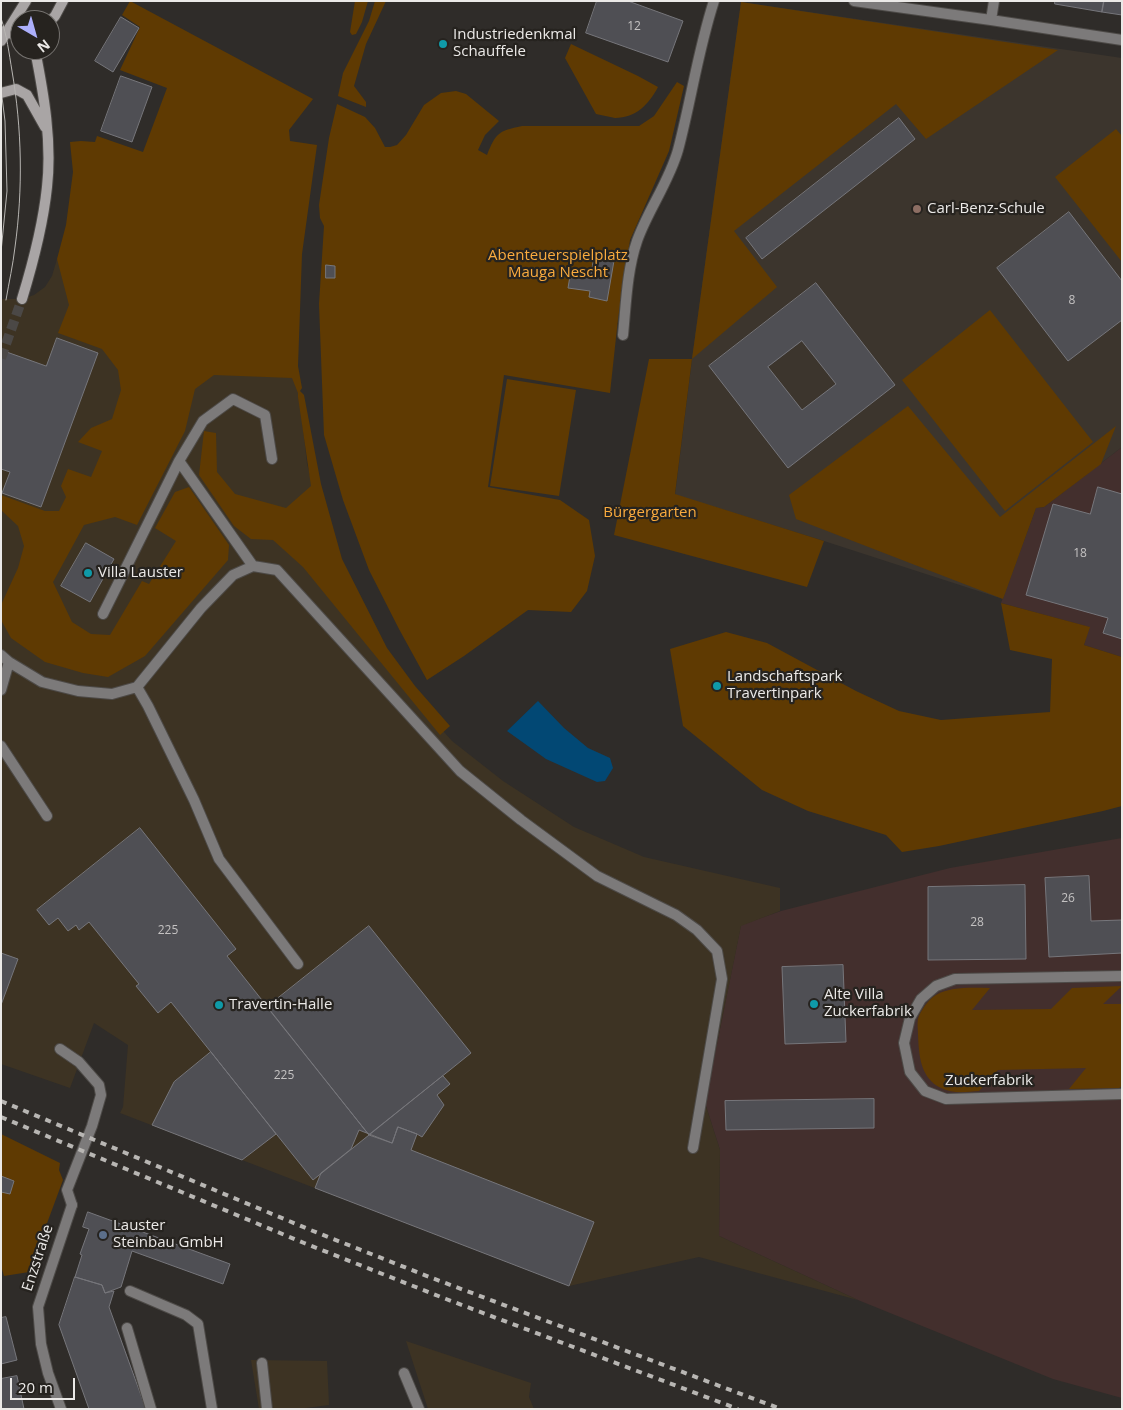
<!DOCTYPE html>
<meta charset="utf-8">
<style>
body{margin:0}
#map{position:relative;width:1123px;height:1410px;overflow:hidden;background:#2f2c29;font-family:"Open Sans",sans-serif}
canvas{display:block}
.frame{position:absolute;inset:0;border:2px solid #ebe9e7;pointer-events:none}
.north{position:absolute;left:10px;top:10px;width:50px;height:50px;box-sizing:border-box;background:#26231f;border:1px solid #75726f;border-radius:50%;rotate:142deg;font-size:14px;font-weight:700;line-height:20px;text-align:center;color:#ebe9e7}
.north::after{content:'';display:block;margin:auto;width:18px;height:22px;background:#acaffb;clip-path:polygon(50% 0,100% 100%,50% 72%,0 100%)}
.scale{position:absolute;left:10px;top:1378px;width:65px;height:22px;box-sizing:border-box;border:2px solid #ebe9e7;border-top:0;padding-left:6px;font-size:15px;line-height:18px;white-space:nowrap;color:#ebe9e7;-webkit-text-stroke:4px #26231f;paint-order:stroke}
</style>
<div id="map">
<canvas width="1123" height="1410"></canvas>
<div class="frame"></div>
<div class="north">N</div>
<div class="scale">20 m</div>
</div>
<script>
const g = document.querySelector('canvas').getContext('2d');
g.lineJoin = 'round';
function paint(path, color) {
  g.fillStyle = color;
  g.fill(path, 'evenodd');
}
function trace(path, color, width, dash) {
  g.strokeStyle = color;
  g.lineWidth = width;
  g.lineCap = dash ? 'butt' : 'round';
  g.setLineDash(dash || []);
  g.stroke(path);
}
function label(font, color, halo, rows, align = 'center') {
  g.font = font + ' "Open Sans",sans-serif';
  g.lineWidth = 4.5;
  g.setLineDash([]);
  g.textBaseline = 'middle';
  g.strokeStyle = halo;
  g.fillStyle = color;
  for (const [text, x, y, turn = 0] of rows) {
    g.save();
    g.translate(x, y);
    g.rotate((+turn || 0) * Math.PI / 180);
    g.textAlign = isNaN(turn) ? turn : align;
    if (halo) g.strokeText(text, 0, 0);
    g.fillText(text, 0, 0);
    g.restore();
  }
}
paint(new Path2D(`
 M1122,447v210l-38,-12 5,-18 -88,-24 35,-95 8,-1z
 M1122,838v560l-69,-19 -195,-79 -139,-64 1,-86 -15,-47 36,-178 40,-14 169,-43z`), '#432f2d');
paint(new Path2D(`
 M57,259l138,35 99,82 5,15 8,73 28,101 85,140 32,36 51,40 71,46 70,30 136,31v23l-39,15 -36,177 15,47 -1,86 139,64 -159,-43 -130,29 -449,-173 3,-6 5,-62 -34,-22 -24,65 -69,-24v-765h21l12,-4 11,-8 7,-11z
 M406,1341l125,42 -2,14 5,12h-106z
 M251,1360l76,1 2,44 -31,4h-39z`), '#3d3323');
paint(new Path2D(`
 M741,2l381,56v389l-78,60 -8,1 -33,91 -179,-58 -149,-46 17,-136z`), '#3c352d');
paint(new Path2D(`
 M130,1l183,98 -24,31 1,11 27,4 -15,109 -4,112 4,22 -2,3 4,4 17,89 21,75 45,89 28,38 35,40 -10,9 -137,-168 -30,-27 -22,-1 -17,-13 -35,-51 5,-44 12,2 1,39 18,22 51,14 25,-22 -13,-89v-4l-6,-15 -78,-3 -19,14 -10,42 -48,94 -22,-8 -31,8 -31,57 19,40 19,12 19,1 32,-54 7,3 27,-43 -21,-13 20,-36 14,-5 40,58 -1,15 -83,96 -37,21 -25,-4 -38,-11 -34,-24 -10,-18v-15l17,-37 6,-22 -6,-20 -17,-16v-15l44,16h14l7,-14 -5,-11 7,-17 23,8 11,-26 -24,-9 13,-14 21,-9 9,-29 -3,-20 -16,-21 -44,-16 11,-28 -12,-46 9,-34 7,-53 -3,-30 11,-1 14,1 2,-6 46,16 24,-64 -47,-18 20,-43 -18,-12z
 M355,1h13l-6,21 -6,12 -4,1 -2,-3z
 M375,1h11l-20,43 -12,42 12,16v5l-28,-11 5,-23 26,-52z
 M741,2l317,48 -132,89 -30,-35 -162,127 43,56 -85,72 -17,135 149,47 -17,46 -193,-52 35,-176h43z
 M571,44l67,32 20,11c-9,17 -22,31 -43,31 -6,-1 -13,-3 -19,-4l-31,-56z
 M677,82l7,4 -15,65 -39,89 -12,79 -8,74 -106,-18 -16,112 72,13 29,20 6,36 -8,35 -16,21 -43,-2 -64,46 -37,24 -28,-51 -30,-59 -26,-70 -19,-65 -5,-131 5,-78 -4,-8 -1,-13 10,-67 8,-34 28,13 10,11 10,19h5l7,-2 9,-10 18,-30 17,-12 15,-2 10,3 33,27 -14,14 -7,15 9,5c9,-22 11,-24 35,-29h117l15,-10z
 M1116,129l6,7v126l-67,-85z
 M990,310l103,132 -88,69 -103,-131z
 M507,379l69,11 -17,106 -69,-10z
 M908,406l92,111 116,-91 -15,38 -57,43 -8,1 -33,91 -207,-80 -7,-24z
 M1001,603l89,24 -6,18 38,12v149l-19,5 -164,35 -37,6 -16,-17 -78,-24 -46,-21 -79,-64 -13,-77 56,-17 41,11 89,48 43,20 42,9 109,-8 2,-53 -42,-9z
 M1122,986l-19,18h19v82l-3,2 -50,1 17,-21 -88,2 -19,21c-13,1 -26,3 -38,-3 -21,-10 -22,-33 -23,-53 0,-5 -1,-11 0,-16 2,-8 11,-20 18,-24 16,-9 36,-7 54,-7l-18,22 79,-1 21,-21z
 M1,1134l59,29 -1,7 4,10 -34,92 -25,4 -3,-10z`), '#5f3a02');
paint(new Path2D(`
 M538,701l26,27 24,20 22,10 3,10 -8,13 -8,1 -51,-23 -39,-28z`), '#024874');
const building = new Path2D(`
 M597,1h31l55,20 -15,41 -82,-29z
 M1055,1h49l-2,11 -47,-8z
 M1104,1h18v14l-20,-3z
 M121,17l18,11 -26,44 -18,-11z
 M121,76l31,11 -20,55 -31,-11z
 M899,118l16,21 -153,120 -16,-21z
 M1069,212l53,69v39l-54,41 -71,-93z
 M595,252l20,3 -8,46 -18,-4 1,-6 -22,-3 3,-18 20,3z
 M326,265l9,1v12h-9z
 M816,283l79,102 -107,83 -79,-102zM802,341l34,43 -34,26 -34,-43z
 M57,338l41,15 -57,154 -39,-14 8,-21 -9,-3v-119l45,16z
 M1098,487l24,7v145l-19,-6 5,-15 -82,-23 27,-91 37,10z
 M86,543l28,16 -24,43 -29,-16z
 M140,828l96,121 -9,7 142,179 -56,45 -142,-178 -13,11 -22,-27 3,-2 -50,-62 -10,8 -3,-5 -8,6 -10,-13 -9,7 -12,-15z
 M1089,876l2,45 31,-1v33l-73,4 -4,-79z
 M1025,885l1,74 -98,1v-73z
 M369,926l102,127 -102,82 -102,-128z
 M1,953l17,6 -17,46z
 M843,965l3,77 -61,2 -3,-77z
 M211,1052l65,82 -34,26 -90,-35 22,-43z
 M443,1076l7,8 -13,11 7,10 -22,32 -5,-3 -19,-7 -6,16 -23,-8z
 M874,1099v29l-148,2 -1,-29z
 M398,1127l19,7 -6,16 183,72 -25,64 -254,-98 6,-15 30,-24 8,-19 33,13z
 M1,1176l13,5 -4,13 -9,-2z
 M88,1212l142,52 -7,20 -91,-33 -11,36 -16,6 -3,-8 -27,-8 7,-22 -2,-1 9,-25 -6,-2z
 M75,1277l27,8 3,8 9,-2 -5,16 37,102h-57l-30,-84z
 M6,1317l11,43 -16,4v-46z
 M17,1376l7,33h-23v-30z`);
paint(building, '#4f4f54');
trace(building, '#76767b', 1);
trace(new Path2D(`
 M1,358l21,-59`), '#4b4846', 10, [10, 5]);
const lane = new Path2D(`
 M623,335c3,-31 4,-65 14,-94 11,-31 32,-59 41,-91 13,-49 20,-100 36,-149
 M179,461l24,-40 30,-22 32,16 7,44
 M253,566l24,4 183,201 61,49 76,56 79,39 21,15 20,21 5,28 -29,169
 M1,655l8,7 -8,28
 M9,662l33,20 36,9 34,3 25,-7 64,-79 32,-33 20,-9 -74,-105 -76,153
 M137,687l11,19 46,94 25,59 79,105
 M1,746l46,70
 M60,1049l19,13 20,23 2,10 -9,31 -25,64 5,15
 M130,1291l56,24 12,9 14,85
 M127,1328l24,81
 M262,1363l5,46
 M404,1373l15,36`);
const street = new Path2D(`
 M854,1l137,19 131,20
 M991,20l3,-19
 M1122,976l-167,3 -19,7 -15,13 -11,19 -6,25 6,29 15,19 21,8 176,-5
 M61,1409l-13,-36 -7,-29 -3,-37 34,-102`);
const secondary = new Path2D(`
 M50,21l5,-5 8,-15
 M1,31l19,5
 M1,41l25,-40
 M1,93l15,-4 11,6 18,32
 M22,299c11,-36 21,-73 25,-112 5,-45 -3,-92 -12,-137`);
trace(lane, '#4d4a47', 12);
trace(street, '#4d4a47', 12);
trace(secondary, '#4d4a47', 12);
trace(lane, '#7c7a7a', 10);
trace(street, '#7c7a7a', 10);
trace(secondary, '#a9a5a5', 10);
trace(new Path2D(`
 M1,18c6,18 8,35 11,53 10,58 11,118 3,176 -2,18 -6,35 -9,53
 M1,89l4,32 2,70 -6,61`), '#b8b6b3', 1);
trace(new Path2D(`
 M1,1101l312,130 119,47 349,131
 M1,1117l303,126 142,56 292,110`), '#b8b6b3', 4, [6, 6]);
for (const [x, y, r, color] of [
 [443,44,5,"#0f9aa8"],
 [917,209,5,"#8d6e63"],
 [88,573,5,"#0f9aa8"],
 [717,686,5,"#0f9aa8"],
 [814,1004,5,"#0f9aa8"],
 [219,1005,5,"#0f9aa8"],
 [103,1235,5,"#5c6f8a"]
]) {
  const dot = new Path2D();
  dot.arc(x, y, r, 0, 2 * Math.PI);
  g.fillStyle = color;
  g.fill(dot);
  trace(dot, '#26231f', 2);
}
label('12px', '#c4c2c2', null, [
 ["12",634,27],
 ["8",1072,301],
 ["18",1080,554],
 ["26",1068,899],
 ["28",977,923],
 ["225",168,931],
 ["225",284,1076]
]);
label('15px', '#ebe9e7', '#26231f', [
 ["Industriedenkmal",453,35],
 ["Schauffele",453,52],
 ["Carl-Benz-Schule",927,209],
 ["Villa Lauster",98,573],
 ["Landschaftspark",727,677],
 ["Travertinpark",727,694],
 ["Alte Villa",824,995],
 ["Zuckerfabrik",824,1012],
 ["Travertin-Halle",229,1005],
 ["Lauster",113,1226],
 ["Steinbau GmbH",113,1243]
], 'left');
label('15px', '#faab3e', '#26231f', [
 ["Abenteuerspielplatz",558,256],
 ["Mauga Nescht",558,273],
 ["Bürgergarten",650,513]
]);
label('15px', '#ebe9e7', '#26231f', [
 ["Zuckerfabrik",989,1081],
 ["Enzstraße",38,1258,-72]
]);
</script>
